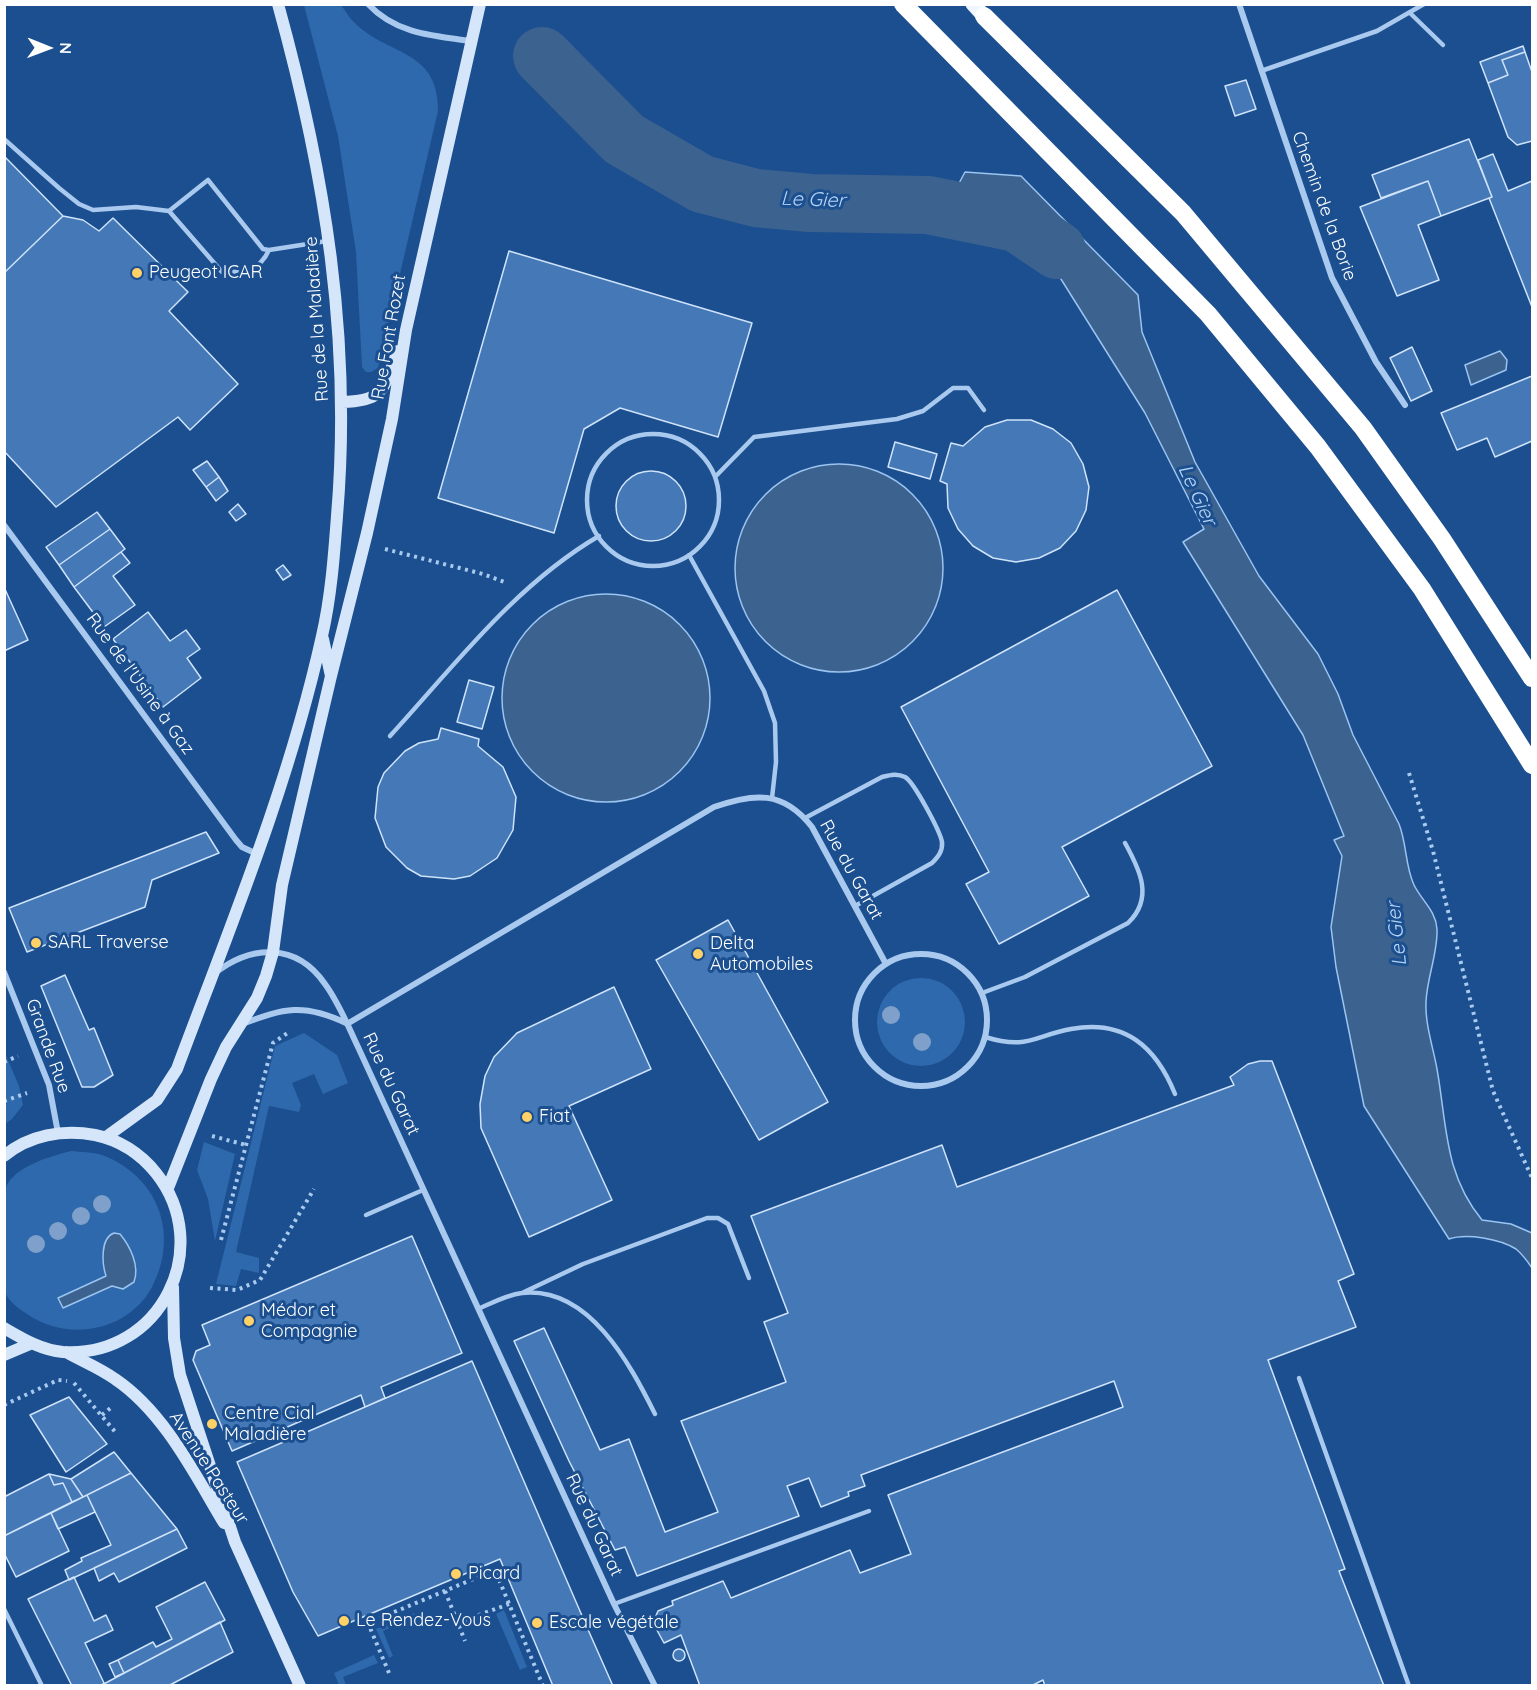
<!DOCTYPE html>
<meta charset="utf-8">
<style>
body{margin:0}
#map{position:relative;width:1537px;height:1690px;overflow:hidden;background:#1b4f8f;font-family:Quicksand,sans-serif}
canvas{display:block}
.frame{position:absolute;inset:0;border:6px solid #fff;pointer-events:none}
.north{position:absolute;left:18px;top:18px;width:60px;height:60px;-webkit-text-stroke:4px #1b4f8f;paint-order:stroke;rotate:91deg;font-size:16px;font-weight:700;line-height:24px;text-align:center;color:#fff}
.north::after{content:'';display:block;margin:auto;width:21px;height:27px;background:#fff;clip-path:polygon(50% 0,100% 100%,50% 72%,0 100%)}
</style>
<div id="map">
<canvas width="1537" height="1690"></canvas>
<div class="frame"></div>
<div class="north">N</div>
</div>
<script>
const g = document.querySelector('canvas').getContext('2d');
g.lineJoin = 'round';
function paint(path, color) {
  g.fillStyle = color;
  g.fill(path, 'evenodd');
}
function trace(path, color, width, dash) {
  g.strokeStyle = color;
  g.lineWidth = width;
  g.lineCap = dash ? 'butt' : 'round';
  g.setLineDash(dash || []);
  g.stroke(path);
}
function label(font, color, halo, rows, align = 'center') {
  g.font = font + ' Quicksand,sans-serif';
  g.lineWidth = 6;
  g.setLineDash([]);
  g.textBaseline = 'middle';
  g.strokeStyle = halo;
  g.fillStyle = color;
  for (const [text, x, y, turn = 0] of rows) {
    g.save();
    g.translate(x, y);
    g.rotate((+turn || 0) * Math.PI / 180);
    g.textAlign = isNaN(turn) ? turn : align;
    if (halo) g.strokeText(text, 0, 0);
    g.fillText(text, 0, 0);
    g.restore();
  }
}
paint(new Path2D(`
 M304,5h37c4,5 7,11 11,15 32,36 87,27 86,91l-60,257 -7,4h-5l-4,-5 -6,-115 -18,-116z
 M877 1022a44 44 0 1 1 88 0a44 44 0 1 1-88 0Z
 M304,1033l33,22 11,28 -25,11 -9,-20 -22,9 9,22 -2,7 -30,-6 -33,146 23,6v15l-18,-4 -5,17 -20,-2 59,-238z
 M4,1051l15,35 4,19 -11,14 -7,5z
 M204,1142l31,12 -20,87 -7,-42 -11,-29z
 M71,1151c10,1 22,1 31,4 56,21 78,79 50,132 -24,45 -85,55 -125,27 -8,-5 -19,-13 -22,-22 -4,-12 0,-33 0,-46 0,-17 -3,-37 0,-54 3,-24 46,-36 66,-41z
 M504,1610l23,57 -7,3 -24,-56z
 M414,1613l2,4 -33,14 10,25 -4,2 -13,-29z
 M374,1655l4,8 -35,14 3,8h-7l-5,-12z`), '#2e69ad');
const water = new Path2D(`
 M965,172l56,4 117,119 4,37 53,130 64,114 59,78 20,40 15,41 46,89c8,20 6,42 15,61 8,16 22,26 23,44 1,24 -10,48 -11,73 -1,22 7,45 11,67 10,56 7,105 45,151l29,4 21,9v35c-4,-6 -10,-14 -16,-19 -16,-10 -49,-16 -67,-10l-85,-133 -28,-139 -5,-40 11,-71 -8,-16 10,-4 -41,-101 -120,-193 21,-13 -59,-116 -96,-153 -27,-25 -73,-33z
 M1500,351l7,9 -1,10 -35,15 -6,-20z
 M735 568a104 104 0 1 1 208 0a104 104 0 1 1-208 0Z
 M502 698a104 104 0 1 1 208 0a104 104 0 1 1-208 0Z
 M114,1233l6,1c10,12 20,32 14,48l-11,7 -11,-3 -49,22 -5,-10 48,-22c-4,-12 -6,-38 8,-43z`);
paint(water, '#3c6290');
trace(water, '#9cc4f0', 1.5);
trace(new Path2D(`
 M542,56l82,83 78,45 54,14 54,5 118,2 89,18 40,27`), '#3c6290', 58);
const building = new Path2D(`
 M1523,46l2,6 -23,8 6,15 -20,8 -8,-21z
 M1525,52l7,20v69l-15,4 -9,-8 -20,-54 20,-8 -6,-15z
 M1246,80l10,29 -21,7 -10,-30z
 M1469,139l23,58 -51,19 -13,-35 -47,17 -9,-23z
 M1493,154l15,37 24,-10v126l-43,-109 3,-1 -14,-37z
 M4,156l59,60 -59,57z
 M1428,181l13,35 -23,9 21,55 -42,16 -37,-89z
 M63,216l20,4 16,11 14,-13 75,74 -19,19 69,73 -48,46 -12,-13 -122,90 -52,-56v-178z
 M509,251l243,72 -34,114 -98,-29 -36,21 -30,104 -116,-35z
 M1412,347l20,44 -21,10 -21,-43z
 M1532,376v65l-37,16 -8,-19 -30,12 -16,-37z
 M1007,420h24l22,9 18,14 12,21 6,23 -3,23 -10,21 -16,17 -21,10 -23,4 -23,-4 -20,-12 -15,-17 -10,-21 -1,-24 -7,-3 11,-38 12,3 22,-19z
 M895,442l42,12 -7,25 -42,-12z
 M207,461l12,16 -13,10 -13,-17z
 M616 506a35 35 0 1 1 70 0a35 35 0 1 1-70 0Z
 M219,477l9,14 -12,10 -10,-14z
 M238,504l8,10 -10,7 -7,-9z
 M97,512l13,17 -51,36 -13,-18z
 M110,529l15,20 -51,38 -15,-22z
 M121,552l9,11 -17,13 22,29 -31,22 -30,-40z
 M283,565l8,10 -8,5 -7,-10z
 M4,587l24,53 -24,11z
 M1117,590l95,176 -150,81 27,49 -90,48 -33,-60 23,-12 -88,-165z
 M148,612l22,29 16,-11 14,19 -13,9 14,20 -38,29 -50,-68z
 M469,680l25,7 -12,42 -25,-7z
 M441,728l38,11 -1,7 25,21 13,30 -3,33 -16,28 -27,18 -16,3 -33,-3 -14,-8 -21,-21 -11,-29 3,-31 6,-14 21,-22 14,-8 19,-4z
 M206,832l13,21 -67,27 -7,27 -118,45 -18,-44z
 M728,920l100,182 -69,38 -103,-180z
 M65,975l24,55 5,-2 19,47 -19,12h-12l-41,-101z
 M614,987l37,82 -82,37 43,94 -83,37 -48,-109 -1,-24 5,-28 9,-19 23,-24z
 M1260,1061h12l82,213 -16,7 18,46 -88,33 77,209 -6,2 45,115h-339l-2,-6 -12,6h-331l-19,-51 -17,8 -11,-20 5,-12 15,-6 -1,-4 51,-20 8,17 119,-48 10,23 51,-19 -23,-59 235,-88 -9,-26 -253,94 4,11 -17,6 1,4 -28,11 -12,-29 -22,8 12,30 -162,60 -12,-29 -10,3 -46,-89 -55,-120 30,-13 56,122 29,-11 36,93 53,-20 -37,-91 105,-39 -22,-60 24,-9 -37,-97 191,-71 15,42 277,-102 -4,-8 18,-13z
 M412,1236l50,117 -81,34 4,11 -20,9 -4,-12 -129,56 -39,-91 3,-9 14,-6 -8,-20z
 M472,1361l114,264 27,61h-60l-53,-127 -182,77 -25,-44 -56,-130z
 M69,1397l38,47 -41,28 -36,-57z
 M114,1452l17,21 -48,24 -12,-18z
 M131,1473l46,56 -108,51 -4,-10 17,-9 -1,-3 30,-13 -24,-50z
 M49,1474l22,5 12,18 -11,5 -9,-19 -9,2z
 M49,1474l5,11 9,-2 9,19 -68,34v-39z
 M87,1495l8,17 -37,17 -7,-16z
 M51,1513l18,38 -53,26 -12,-24v-17z
 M177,1529l10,19 -68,34 -5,-9 -15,8 -5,-13z
 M74,1577l20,44 12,-6 7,15 -28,13 19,40 -4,3h-28l-44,-87z
 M205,1582l20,38 -101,53 -6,-13 35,-18 3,5 16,-8 -16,-32z
 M220,1622l13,30 -65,34h-68z
 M673 1655a6 6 0 1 1 12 0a6 6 0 1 1-12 0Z
 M118,1660l6,13 -9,4 -6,-13z`);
paint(building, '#4478b7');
trace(building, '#cfe3fa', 1.5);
trace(new Path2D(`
 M385,549l98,25 24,9
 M1409,773l24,78 60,240 39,87
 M4,1062l14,-6
 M4,1101l23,-8
 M212,1136l34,9
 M221,1240l52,-197 16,-11
 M210,1288l27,2 23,-10 54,-91
 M74,1383l43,51
 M4,1405l54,-25 9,1
 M102,1415l11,-9
 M445,1591l20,50
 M457,1623l52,-19
 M389,1673l-21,-50 127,-53 48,116`), '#a9c9ee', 4, [3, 4.5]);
trace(new Path2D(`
 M1411,14l32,31
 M1261,71l116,-40 47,-27
 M4,139l55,49 20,16 14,6 43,-3 33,4
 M269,250c-10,22 -25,22 -47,22l-53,-61 39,-31 55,69 6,1 58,-9
 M587 500a66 66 0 1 1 132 0a66 66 0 1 1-132 0Z
 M715,477l39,-40 143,-18 26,-8 30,-23h15l16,22
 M689,555l75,136 11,32 1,39 -4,36
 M390,736c65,-71 125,-151 209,-200
 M805,818l77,-41c8,-2 15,-4 23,0 9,5 35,54 37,65 1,9 -4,15 -10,21l-77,43
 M982,993l43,-16 103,-54c26,-25 12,-53 -3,-80
 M985,1037c43,13 48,-1 86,-8 54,-10 85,18 104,65
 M366,1215l57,-25
 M522,1293l61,-29 124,-46h11l10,6 21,54
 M478,1309c14,-6 28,-14 44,-16 67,-7 108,71 133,121
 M1299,1378l110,308
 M614,1604l255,-93
 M4,1609l38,77`), '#a9c9ee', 4.5);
trace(new Path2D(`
 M368,4c28,30 65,32 103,37
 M1239,4l93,274 44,84 29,43
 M4,525l232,315 6,7 15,7
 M855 1020a66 66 0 1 1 132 0a66 66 0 1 1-132 0Z
 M4,972l45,113 9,48
 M215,973c36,-28 81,-31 110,11 14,19 23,42 33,63l256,557 41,82
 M242,1024c42,-16 62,-21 104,-1
 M347,1024l367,-217c40,-14 69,-17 98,20l74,137`), '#a9c9ee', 6);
trace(new Path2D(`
 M342,402c44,-1 41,-14 56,-51
 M331,676l36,-143 25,-114 14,-89 74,-326
 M106,1137l51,-37 20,-31c53,-142 112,-284 145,-433 9,-39 12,-80 15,-120 15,-177 -12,-342 -59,-512
 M4,1156c25,-21 59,-27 91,-21 24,5 45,18 61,38 59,74 5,185 -93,179 -22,-2 -40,-13 -59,-24
 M168,1188l43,-109 15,-32 31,-49 9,-22 7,-24 9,-67 49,-209 -8,-37
 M173,1287l1,51 6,37 55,167 65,144
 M66,1352c16,9 34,16 49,27 49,33 79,94 109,144
 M4,1355l26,-11`), '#d6e6fa', 12);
trace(new Path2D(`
 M973,4l11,12`), '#f0f6ff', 15);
trace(new Path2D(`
 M903,4l305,310 110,133 104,142 110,176
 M984,16l199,197 180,215 79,111 90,139`), '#fff', 18);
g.fillStyle = '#7ea0ca';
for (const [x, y] of [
 [891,1015],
 [922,1042],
 [102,1204],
 [81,1216],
 [58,1231],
 [36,1244]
]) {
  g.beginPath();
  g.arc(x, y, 9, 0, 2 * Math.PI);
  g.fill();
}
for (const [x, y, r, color] of [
 [137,273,6,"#ffd166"],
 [36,943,6,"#ffd166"],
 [698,954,6,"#ffd166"],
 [527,1117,6,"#ffd166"],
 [249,1321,6,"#ffd166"],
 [212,1424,6,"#ffd166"],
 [456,1574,6,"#ffd166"],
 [344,1621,6,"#ffd166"],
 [537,1623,6,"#ffd166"]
]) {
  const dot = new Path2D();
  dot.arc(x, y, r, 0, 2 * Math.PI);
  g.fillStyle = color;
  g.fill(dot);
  trace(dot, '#1b4f8f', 2);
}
label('18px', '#fff', '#1b4f8f', [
 ["Chemin de la Borie",1324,206,70],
 ["Rue de la Maladière",317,319,-94],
 ["Rue Font Rozet",389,337,-80],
 ["Rue de l'Usine à Gaz",140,684,54],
 ["Rue du Garat",851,870,61],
 ["Grande Rue",48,1046,70],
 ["Rue du Garat",391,1084,65],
 ["Avenue Pasteur",209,1468,57],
 ["Rue du Garat",594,1525,65]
]);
label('18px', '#fff', '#1b4f8f', [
 ["Peugeot ICAR",149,273],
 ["SARL Traverse",48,943],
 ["Delta",710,944],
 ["Automobiles",710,965],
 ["Fiat",539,1117],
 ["Médor et",261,1311],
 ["Compagnie",261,1332],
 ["Centre Cial",224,1414],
 ["Maladière",224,1435],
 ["Picard",468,1574],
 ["Le Rendez-Vous",356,1621],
 ["Escale végétale",549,1623]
], 'left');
label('italic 20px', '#b5d3f5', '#1b4f8f', [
 ["Le Gier",813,200,2],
 ["Le Gier",1197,495,65],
 ["Le Gier",1397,934,-96]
]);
</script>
